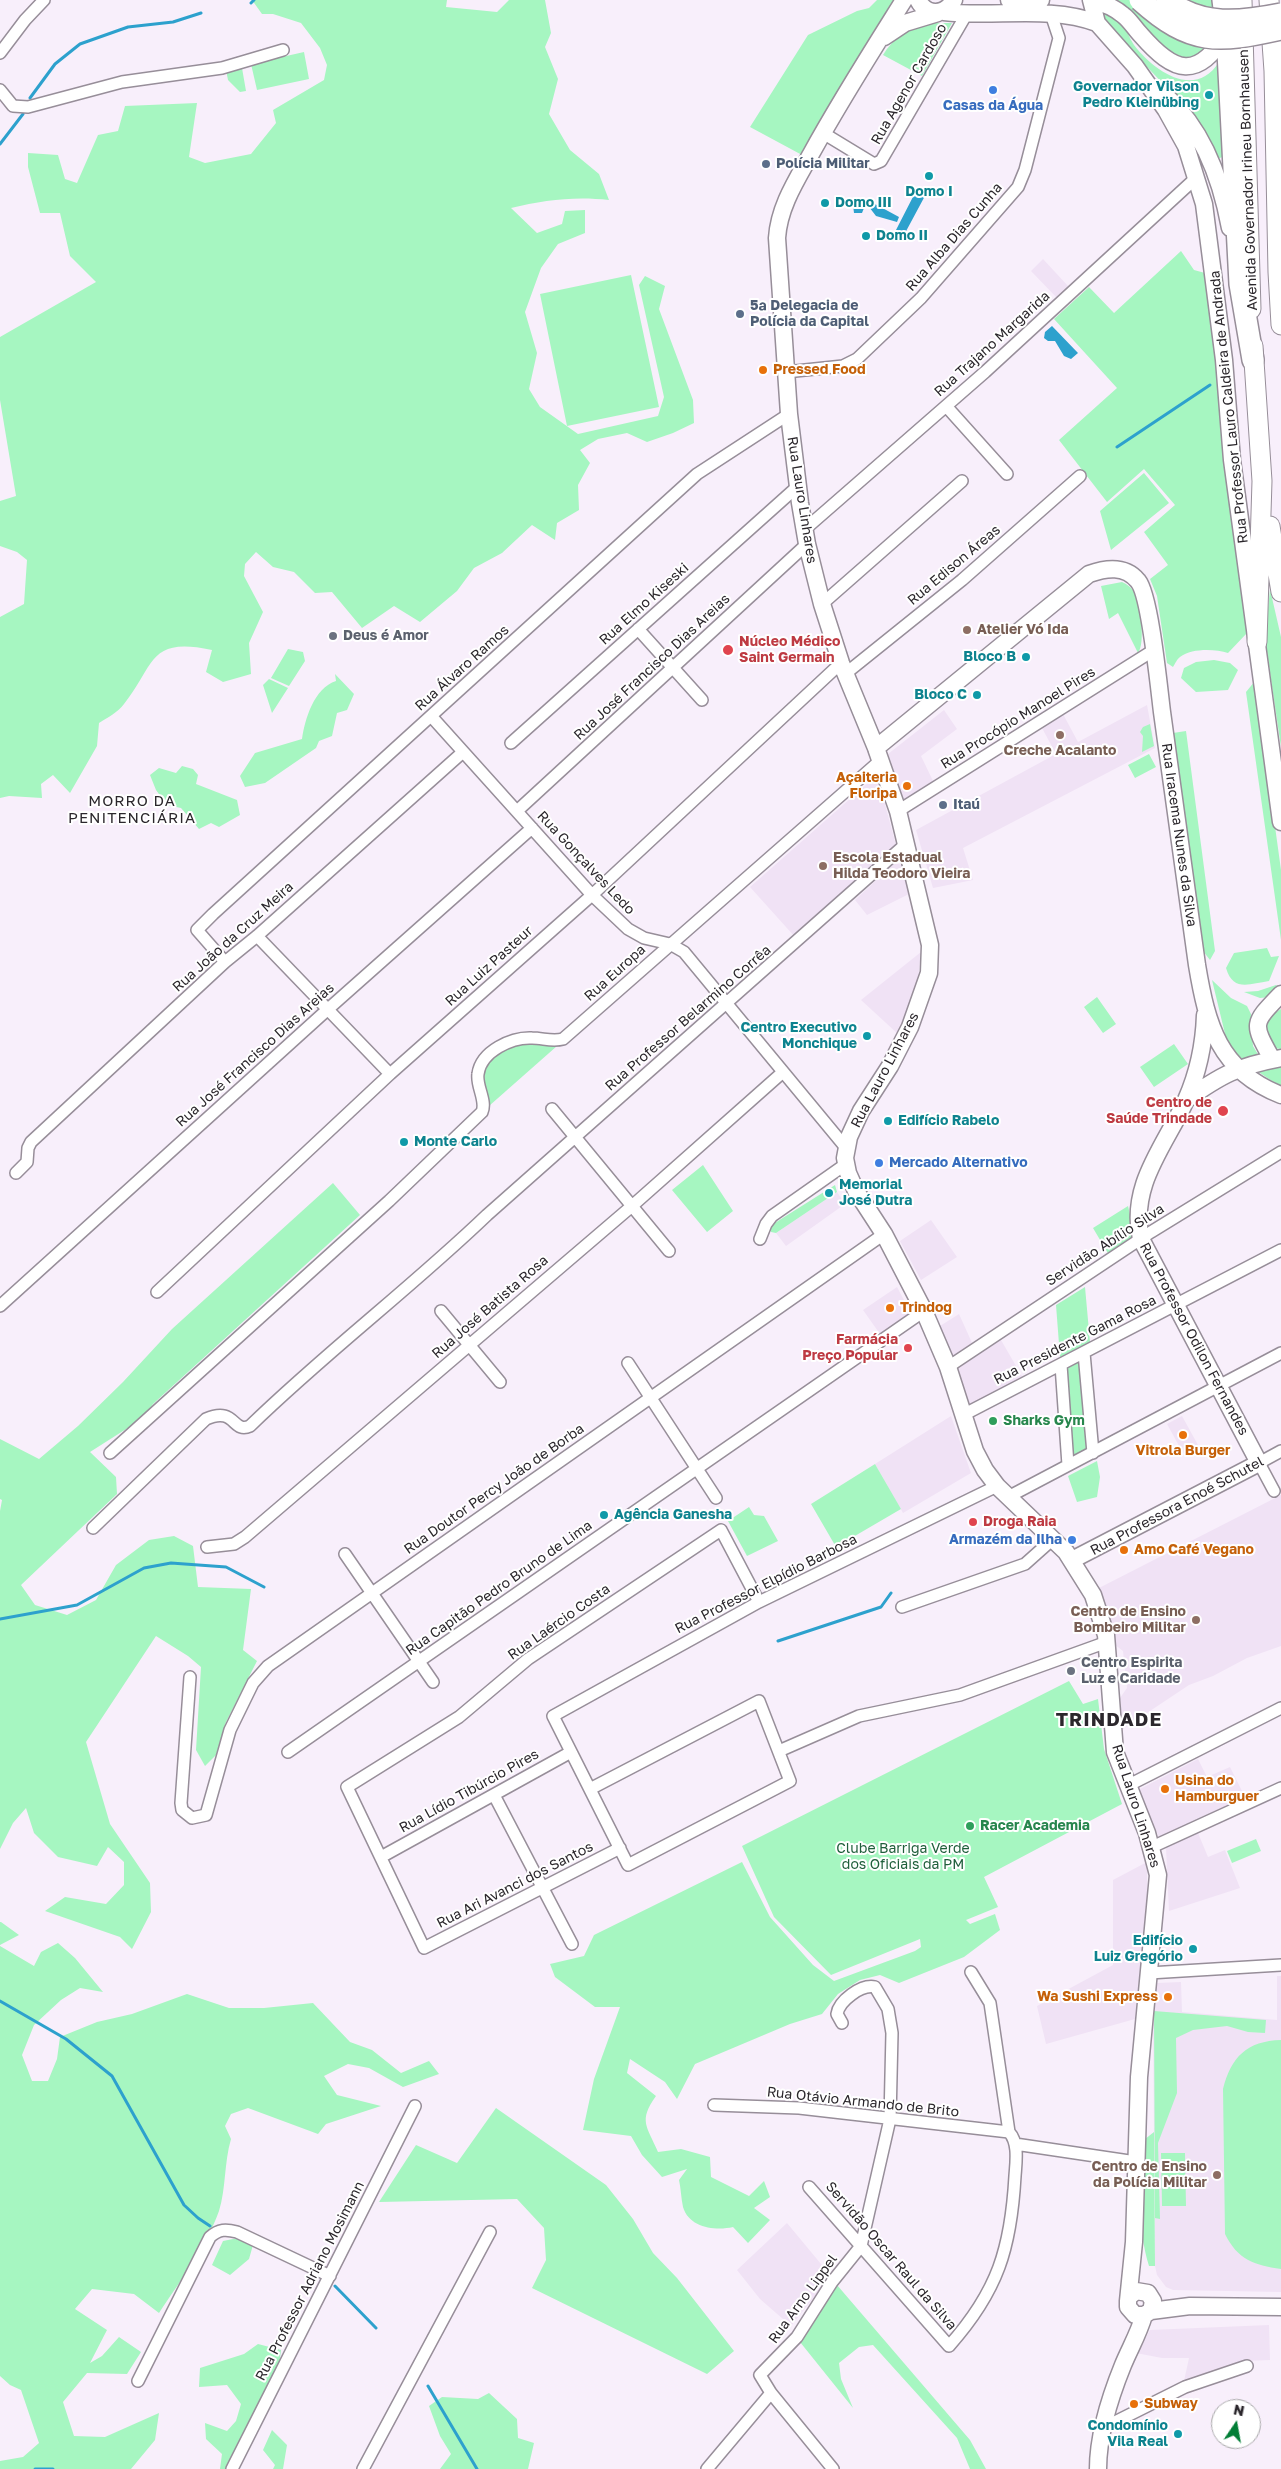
<!DOCTYPE html>
<meta charset="utf-8">
<style>
body{margin:0}
#map{position:relative;width:1281px;height:2469px;overflow:hidden;background:#f8effb;font-family:"Golos Text",sans-serif}
canvas{display:block}
.north{position:absolute;left:1211px;top:2399px;width:50px;height:50px;box-sizing:border-box;background:#fff;border:1px solid #aaa9ab;border-radius:50%;rotate:12deg;font-size:14px;font-weight:700;line-height:20px;text-align:center;color:#2b272c}
.north::after{content:'';display:block;margin:auto;width:18px;height:22px;background:#017e36;clip-path:polygon(50% 0,100% 100%,50% 72%,0 100%)}
</style>
<div id="map">
<canvas width="1281" height="2469"></canvas>
<div class="north">N</div>
</div>
<script>
const g = document.querySelector('canvas').getContext('2d');
g.lineJoin = 'round';
function paint(path, color) {
  g.fillStyle = color;
  g.fill(path, 'evenodd');
}
function trace(path, color, width, dash) {
  g.strokeStyle = color;
  g.lineWidth = width;
  g.lineCap = dash ? 'butt' : 'round';
  g.setLineDash(dash || []);
  g.stroke(path);
}
function label(font, color, halo, rows, align = 'center') {
  g.font = font + ' "Golos Text",sans-serif';
  g.lineWidth = 4;
  g.setLineDash([]);
  g.textBaseline = 'middle';
  g.strokeStyle = halo;
  g.fillStyle = color;
  for (const [text, x, y, turn = 0] of rows) {
    g.save();
    g.translate(x, y);
    g.rotate((+turn || 0) * Math.PI / 180);
    g.textAlign = isNaN(turn) ? turn : align;
    if (halo) g.strokeText(text, 0, 0);
    g.fillText(text, 0, 0);
    g.restore();
  }
}
paint(new Path2D(`
 M1043,259l25,27 -12,11 -25,-26z
 M1147,705l8,43 -192,100 10,32 -40,8 -17,-58 140,-76 -14,-26 21,-14 15,28z
 M944,710l13,19 -36,27 13,27 -30,18 -16,-47z
 M877,775l19,70 -101,92 -45,-50z
 M895,863l7,2 7,29 -42,21 -12,-15z
 M921,952l-3,28 -20,54 -37,-34z
 M837,1192l8,12 -59,42 -10,-13z
 M931,1220l26,37 -36,23 -21,-39z
 M897,1287l14,26 -31,21 -17,-24z
 M959,1314l14,31 -21,14 -12,-33z
 M1001,1340l22,38 -59,33 -12,-41z
 M951,1416l20,57 -68,40 -28,-49z
 M1182,1416l16,29 -15,8 -16,-29z
 M1281,1495v151l-34,12 -34,18 -24,9 -66,44 -3,-31 7,-10 -4,-37 -9,-7 -6,-32 -9,-24z
 M1198,1759l9,18 23,-10 15,30 -86,40 -21,-47z
 M1198,1833l10,24 17,-7 15,38 -71,23 -3,-63z
 M1147,1862v31l-12,126 -89,25 -9,-38 76,-41v-85z
 M1277,1976h4v316l-108,-2 -7,-3 -9,-12 -2,-9 -2,-256 4,-27 24,-1 1,30 95,8z
 M787,2223l44,53 -40,50 -31,-27 -23,-29z
 M1269,2325l1,35 -25,1 -61,20 5,-23h-27l-26,-5 14,-23z`), '#f0e2f5');
paint(new Path2D(`
 M252,0h195l-1,7 51,5 12,-12h36l6,33 -6,14 13,32 -9,35 21,36 29,24 10,26c-34,-4 -65,0 -98,8l26,25 25,-9 3,-13 20,-1v23l-27,11 -17,24 -16,44 12,41 -8,36 11,18 38,27 80,-18 6,-19 -25,-112 6,-9 20,10 -6,23 34,91 1,23 -21,10 -26,9 -20,-9 -29,6 -18,11 10,13 -12,22 1,25 -22,13 -2,17 -23,-15 -30,28 -28,15 -17,23 -37,31 -26,-16 -32,22 -30,-36 -17,1 -21,-21 -21,-5 -17,-15 -11,12 -1,12 19,36 -14,31 2,31 -28,8 -17,-10 6,-22c-64,-14 -57,15 -88,54 -6,8 -17,14 -25,19l-2,23 -27,47 -17,-18 -12,9 1,14 -33,-2 -9,2v-181l24,-13 3,-44 -10,-8 -17,-6v-45l16,-5 -16,-96v-63l96,-55 -26,-26 -10,-43h-20l-12,-46v-14l30,2 7,24 12,4 21,-48 20,-4 7,-25 72,-3 -8,54 16,6 46,-9 25,-31 -3,-13 51,-30 3,-15 -7,-17 -19,-25 -28,-9h-11z
 M877,0h17l-92,155 -52,-28 58,-92 49,-24 12,-3z
 M1116,0h117c-6,13 -11,27 -18,39 -33,53 -71,-22 -99,-39z
 M1104,10c5,4 11,7 16,12 6,6 9,15 14,23 20,26 61,55 85,17l9,93 -11,4 -8,-19 -17,-26 -86,-90 -4,-8z
 M927,23h25l-30,53 -39,-21c10,-17 25,-26 44,-32z
 M304,52l5,27 -52,11 -6,-26z
 M242,68l4,23 -6,1 -12,-12 -2,-10z
 M1181,251l13,19 11,3 42,360 -19,20c-13,-4 -36,-5 -48,4 -3,2 -5,7 -7,10l-6,-4 -10,-67 -7,-17 18,-14 -24,-33 31,-27 -31,-36 -37,33 -48,-62 58,-52 -63,-69 35,-32 25,26z
 M631,275l28,132 -92,19 -27,-132z
 M1144,473l25,30 -58,47 -11,-39z
 M1122,582c5,2 9,5 12,10 6,10 12,51 4,61l-20,-40 -9,6 -8,-33z
 M1270,589l11,48v110l-16,-108z
 M288,649l15,3 2,9 -16,25 -18,-8z
 M1214,660l16,3 8,7 -10,20 -32,2 -15,-14 3,-10 12,-6z
 M335,674l19,20 -7,16 -10,3 -5,23 -13,5 -3,7 -51,35 -20,4 -5,-11 15,-23 47,-14c3,-20 12,-51 34,-58z
 M269,679l19,9 -16,25 -9,-28z
 M1255,681l26,189v70l-35,-248z
 M1150,724l4,22 -12,6 1,-16 -3,-4 3,-5z
 M1186,731l29,220 -5,9 -7,-9 -30,-218z
 M1149,754l7,13 -21,11 -7,-13z
 M182,766l11,3 5,6 -2,9 41,16 3,15 -21,12 -8,-4 -12,6 -18,-21 -14,-3 -11,-15 -6,-15 9,-7 17,5z
 M1267,948l4,9 8,-1 -10,25c-20,3 -36,11 -43,-13l8,-15z
 M1212,980l19,18 16,8 4,8 2,32 6,10 -18,6 -15,-24z
 M1276,985l2,2 -8,10 -10,1 -16,-6 14,-1z
 M1097,997l19,27 -13,9 -19,-26z
 M1281,1009v40l-8,-1 -7,-7c-1,-20 -3,-21 15,-32z
 M533,1043l24,3 -68,60c-19,-38 7,-60 44,-63z
 M1174,1044l14,20 -34,23 -14,-20z
 M1281,1066v21l-24,-16z
 M703,1165l30,46 -26,21 -35,-42z
 M333,1183l27,32 -207,189 -8,13 -55,35 26,25 1,17 -96,91 14,20 32,10 29,-15 20,-35 33,-25 25,-4 19,10 5,41 53,2 -8,61 14,11 -31,61 -10,33 -11,11 -9,-16 5,-83 -13,-11 -32,-20 -70,106 24,82 40,59 1,29 -19,37 -12,-12 -75,-26 20,-14 41,7 18,-19v-23l-16,-15 -11,19 -39,-9 -24,-24 -8,-25 -13,15 -13,26v-338l2,-11 -2,-1v-60l39,20 39,-33 45,-44 49,-53z
 M835,1185l2,7 -61,41 -5,-1 -1,-6z
 M1128,1206l8,34 -27,15 -16,-27z
 M1085,1287l5,55 -30,15 -4,-52z
 M1082,1359l7,91 -18,9 -7,-91z
 M1097,1461l3,16 -3,20 -20,5 -9,-26z
 M875,1464l26,45 -65,38 -25,-43z
 M749,1507l5,8 10,1 14,25 -31,15 -19,-35z
 M1069,1681l14,23 15,-5 6,50 18,55 -138,73 14,30 -32,13 4,4 25,-10 5,16 -36,27 -65,26 -19,-8 -20,5 -22,14 -16,20 -32,10 -95,40 -18,35 -12,-17 -35,-23 -3,14 29,23c-18,25 -9,30 2,56l23,-3 29,8 1,20 38,19 15,-15 6,16 -16,11 16,12 -22,23 -15,-16c-17,4 -44,1 -50,-20 -2,-9 -2,-18 -4,-27l8,-11 -25,8 -20,-22 -11,-19 -48,-6 11,-51 26,-72h-25l-40,-30 -5,-13 34,-8 10,-21 148,-73 28,55 43,48 21,16 81,-30 6,-4 -1,-8 -89,36 -57,-58 -32,-71z
 M1256,1839l5,12 -29,12 -5,-12z
 M0,1922h1l18,13 -19,10z
 M58,1943l17,15 28,34 -23,-4 -19,12 -27,25 -12,30 10,26h16l9,-22 3,-22 37,-15 35,-8 55,-20 42,14h35l49,-5 37,39 22,8 29,23 28,-12 10,13 -36,13 -34,-19 -21,-4 -24,12 13,19 44,11 -55,18 -8,10 -70,-26 -17,6 -6,12 6,13c-7,24 -5,50 -12,72 -13,36 -39,70 -60,102l-25,-19 -42,-5 -17,20 32,21 -17,33 12,-7 17,-19 22,15 -14,22 -40,-1 -24,29 11,34 31,1 54,-24 -4,27 -24,29h-131v-8l23,-4 16,-14 -18,-53 -11,-5 -10,-9v-430l34,20 7,-14z
 M1154,2011l112,9 -1,13 -17,-1 -21,-6 -34,4 -17,8 1,55 -19,50 2,76 -5,-1z
 M1281,2040v229c-27,-4 -43,-9 -56,-35l-2,-145c8,-32 24,-48 58,-49z
 M496,2108l110,77 27,34 20,34 24,25 57,73 -27,23 -175,-86 14,-28 -2,-32 -27,-29 -138,3 37,-57 41,18z
 M1154,2132l1,134h-6c-12,-40 -9,-81 -9,-123z
 M1161,2153h24l1,53h-24z
 M238,2238l15,7 -4,14 -19,16 -18,-10 11,-24z
 M837,2285l133,155 16,29h-16l-13,-31 -84,-93 -14,2 -20,16 2,16 12,29 -53,-66z
 M258,2344l23,6 -2,17 -43,102h-16l2,-15 -16,-15 -1,-16 22,8 9,-10 5,-17 -14,-19 -28,2 1,-19 44,-14z
 M489,2393l28,26 1,19 16,5 -6,26h-88l11,-15 -11,-18 -11,-30 13,-9 36,2z
 M272,2430l15,15 -4,24h-10l2,-4 -12,-15z`), '#a6f6c1');
paint(new Path2D(`
 M917,189l9,5 -22,41 -8,-5z
 M864,198l35,19 -2,5 -21,-6 -10,-13 -4,10h-8l-1,-8 3,-3h6z
 M1052,326l26,27 -7,6 -7,-3 -9,-15h-7l-4,-3 1,-6z`), '#2da1cd');
trace(new Path2D(`
 M251,3l3,-3
 M30,98l25,-34 25,-20 48,-17 45,-5 28,-9
 M0,144l23,-30
 M1117,447l93,-62
 M0,1619l77,-14 67,-37 27,-5 55,4 38,20
 M778,1641l103,-34 10,-14
 M0,2001l66,38 46,37 72,129 14,13 12,8
 M335,2286l41,42
 M428,2386l49,83
 M35,2469h18`), '#2da1cd', 3);
const street = new Path2D(`
 M0,53l25,-33 19,-20
 M0,90l13,16 15,1 94,-25 100,-14 61,-18
 M823,133l51,31 7,-3 85,-146
 M786,372l57,-6 14,-7 64,-61 97,-111 7,-17 34,-132 -8,-24
 M946,406l61,68
 M804,530l181,-158 212,-195
 M822,604l140,-123
 M638,629l64,71
 M845,674l117,-94 118,-104
 M431,716l161,179 36,34 16,9 26,6 14,8 163,197
 M511,743l286,-256
 M517,811l290,-267
 M898,811l256,-161
 M257,936l133,138
 M225,962l-28,-32 16,-16 484,-440 92,-60
 M552,1109l117,142
 M16,1173l11,-11 1,-14 3,-6 194,-180 32,-26 206,-184
 M760,1239l6,-15 6,-8 74,-52
 M157,1292l233,-218 202,-179 249,-232
 M0,1306l327,-296 205,-182
 M441,1311l59,71
 M1084,1353l9,100
 M628,1363l88,135
 M1061,1365l7,100
 M948,1367l203,-135 130,-80
 M963,1415l318,-165
 M110,1453l279,-252 93,-89c5,-11 -6,-26 -4,-38 3,-23 34,-37 54,-36 11,0 20,4 31,1l318,-279
 M1274,1491l-15,-28 22,-12
 M1008,1497l273,-144
 M93,1528l113,-109c30,-13 26,15 44,7 76,-74 161,-138 237,-211l420,-372
 M207,1547l27,-3 11,-7 387,-331 151,-134
 M345,1554l88,128
 M902,1607l123,-43 28,-25
 M190,1677l-9,126 1,7 10,8 14,-3 24,-85 23,-47 15,-17 616,-432
 M779,1751l80,-35 101,-21 147,-53
 M288,1752l636,-441
 M1127,1786l154,-78
 M590,1789l169,-88 31,80 -162,84 -75,-149 206,-114 238,-116
 M494,1795l78,149
 M1152,1847l129,-59
 M620,1848l-196,100 -77,-161 112,-70 69,-58 193,-129 38,72
 M381,1857l190,-105
 M1149,1973l132,-8
 M714,2105l85,3 210,24
 M1015,2144l121,18
 M809,2187l140,159c49,-55 62,-98 66,-170 1,-14 4,-33 -6,-44l-19,-129 -19,-31
 M138,2381l72,-144c9,-8 16,-8 27,-5l93,44
 M1103,2428l82,-41 62,-21
 M232,2469l183,-363
 M363,2469l127,-237
 M707,2469l64,-76
 M833,2469l-62,-76 -11,-18 37,-38 35,-55 29,-36 29,-127 2,-86 -4,-24 -13,-22c-14,-3 -36,14 -38,27l5,9`);
const secondary = new Path2D(`
 M904,0c-32,51 -64,101 -93,154 -15,27 -32,53 -34,84l12,176 11,89 7,41 15,60 19,59 35,85 22,63 32,134 -1,28 -19,54 -20,39 -29,45 -12,26 -4,21 3,15 8,18 28,43 40,77 24,56 27,84 10,19 12,16 69,66 27,43 13,40 9,117 32,81 11,42 -19,202 -5,165 -6,59v6l7,8h9l7,-4 2,-10 -5,-8 -12,-2 -6,5
 M918,0c9,17 27,15 36,0
 M1009,0h32
 M1091,0l6,23 38,43 31,44 20,36 18,58 20,156 8,100 49,362
 M1092,0c11,3 22,7 31,15 7,5 12,14 18,20 34,39 56,45 86,-2
 M944,12c50,6 105,-7 153,11
 M884,37l21,-14 33,-10
 M1167,97c37,34 54,82 63,131
 M876,748l213,-174c17,-6 36,-9 49,7 12,14 21,107 24,131 12,84 24,168 35,253 10,60 22,106 84,130
 M1272,1059c-20,-36 -20,-35 9,-65
 M1186,1100c35,-25 52,-34 95,-42
 M1072,1560l187,-97 -118,-224c-12,-54 24,-93 45,-139 12,-27 18,-55 19,-85
 M1151,2311l39,-5 91,1
 M1098,2469c0,-35 12,-72 25,-104 7,-17 16,-32 21,-50`);
const primary = new Path2D(`
 M1242,0l9,309
 M1269,0l5,71 4,201
 M1280,260l-2,12 3,53
 M1253,346l9,135 -5,161
 M1270,526l11,66`);
const highway = new Path2D(`
 M1223,0l4,33 13,251 13,76`);
trace(street, '#978e99', 14);
trace(secondary, '#978e99', 19);
trace(primary, '#978e99', 21);
trace(highway, '#978e99', 24);
trace(street, '#fff', 11);
trace(secondary, '#fff', 16);
trace(primary, '#fff', 19);
trace(highway, '#fff', 21);
const highwayBridge = new Path2D(`
 M1140,0c51,46 78,43 141,29
 M1167,0c35,27 74,22 114,14`);
trace(highwayBridge, '#978e99', 24, []);
trace(highwayBridge, '#fff', 21);
for (const [x, y, r, color] of [
 [993,90,5,"#3f7fe0"],
 [1209,95,5,"#0f9aa8"],
 [766,164,5,"#5c6f8a"],
 [929,176,5,"#0f9aa8"],
 [825,203,5,"#0f9aa8"],
 [866,236,5,"#0f9aa8"],
 [740,314,5,"#5c6f8a"],
 [763,370,5,"#e8710a"],
 [967,630,5,"#8d6e63"],
 [333,636,5,"#6b7280"],
 [728,650,6,"#e0444e"],
 [1026,657,5,"#0f9aa8"],
 [977,695,5,"#0f9aa8"],
 [1060,735,5,"#8d6e63"],
 [907,786,5,"#e8710a"],
 [943,805,5,"#5c6f8a"],
 [823,866,5,"#8d6e63"],
 [867,1036,5,"#0f9aa8"],
 [1223,1111,6,"#e0444e"],
 [888,1121,5,"#0f9aa8"],
 [404,1142,5,"#0f9aa8"],
 [879,1163,5,"#3f7fe0"],
 [829,1193,5,"#0f9aa8"],
 [890,1308,5,"#e8710a"],
 [908,1348,5,"#e0444e"],
 [993,1421,5,"#2e9e5b"],
 [1183,1435,5,"#e8710a"],
 [604,1515,5,"#0f9aa8"],
 [973,1522,5,"#e0444e"],
 [1072,1540,5,"#3f7fe0"],
 [1124,1550,5,"#e8710a"],
 [1196,1620,5,"#8d6e63"],
 [1071,1671,5,"#6b7280"],
 [1165,1789,5,"#e8710a"],
 [970,1826,5,"#2e9e5b"],
 [1193,1949,5,"#0f9aa8"],
 [1168,1997,5,"#e8710a"],
 [1217,2175,5,"#8d6e63"],
 [1134,2404,5,"#e8710a"],
 [1178,2434,5,"#0f9aa8"]
]) {
  const dot = new Path2D();
  dot.arc(x, y, r, 0, 2 * Math.PI);
  g.fillStyle = color;
  g.fill(dot);
  trace(dot, '#fff', 2);
}
label('14px', '#2b272c', '#fff', [
 ["Rua Agenor Cardoso",909,84,-60],
 ["Avenida Governador Irineu Bornhausen",1248,180,-92],
 ["Rua Alba Dias Cunha",954,237,-49],
 ["Rua Trajano Margarida",992,344,-42],
 ["Rua Professor Lauro Caldeira de Andrada",1229,407,-96],
 ["Rua Lauro Linhares",802,500,81],
 ["Rua Edison Áreas",954,565,-40],
 ["Rua Elmo Kiseski",644,604,-42],
 ["Rua José Francisco Dias Areias",652,667,-43],
 ["Rua Álvaro Ramos",462,668,-42],
 ["Rua Procópio Manoel Pires",1018,718,-32],
 ["Rua Iracema Nunes da Silva",1179,835,82],
 ["Rua Gonçalves Ledo",586,863,47],
 ["Rua João da Cruz Meira",233,937,-42],
 ["Rua Luiz Pasteur",489,966,-42],
 ["Rua Europa",615,973,-42],
 ["Rua Professor Belarmino Corrêa",688,1018,-41],
 ["Rua José Francisco Dias Areias",255,1055,-42],
 ["Rua Lauro Linhares",885,1070,-62],
 ["Servidão Abílio Silva",1105,1245,-33],
 ["Rua José Batista Rosa",490,1307,-41],
 ["Rua Professor Odilon Fernandes",1194,1339,62],
 ["Rua Presidente Gama Rosa",1075,1340,-27],
 ["Rua Doutor Percy João de Borba",494,1489,-35],
 ["Rua Professora Enoé Schutel",1177,1506,-28],
 ["Rua Professor Elpídio Barbosa",766,1584,-27],
 ["Rua Capitão Pedro Bruno de Lima",499,1588,-35],
 ["Rua Laércio Costa",559,1622,-35],
 ["Rua Lídio Tibúrcio Pires",469,1791,-29],
 ["Rua Lauro Linhares",1136,1806,72],
 ["Rua Ari Avanci dos Santos",515,1885,-27],
 ["Rua Otávio Armando de Brito",863,2102,6],
 ["Servidão Oscar Raul da Silva",891,2256,49],
 ["Rua Professor Adriano Mosimann",310,2281,-63],
 ["Rua Arno Lippel",803,2299,-54]
]);
label('bold 14px', '#0d838f', '#fff', [
 ["Governador Vilson",1199,87],
 ["Pedro Kleinübing",1199,103],
 ["Domo I",929,192,"center"],
 ["Domo III",835,203,"left"],
 ["Domo II",876,236,"left"],
 ["Bloco B",1016,657],
 ["Bloco C",967,695],
 ["Centro Executivo",857,1028],
 ["Monchique",857,1044],
 ["Edifício Rabelo",898,1121,"left"],
 ["Monte Carlo",414,1142,"left"],
 ["Memorial",839,1185,"left"],
 ["José Dutra",839,1201,"left"],
 ["Agência Ganesha",614,1515,"left"],
 ["Edifício",1183,1941],
 ["Luiz Gregório",1183,1957],
 ["Condomínio",1168,2426],
 ["Vila Real",1168,2442]
], 'right');
label('bold 14px', '#366cbe', '#fff', [
 ["Casas da Água",993,106],
 ["Mercado Alternativo",889,1163,"left"],
 ["Armazém da Ilha",1062,1540,"right"]
]);
label('bold 14px', '#4e5e75', '#fff', [
 ["Polícia Militar",776,164],
 ["5ª Delegacia de",750,306],
 ["Polícia da Capital",750,322],
 ["Itaú",953,805]
], 'left');
label('bold 14px', '#c56008', '#fff', [
 ["Pressed Food",773,370],
 ["Açaiteria",897,778,"right"],
 ["Floripa",897,794,"right"],
 ["Trindog",900,1308],
 ["Vitrola Burger",1183,1451,"center"],
 ["Amo Café Vegano",1134,1550],
 ["Usina do",1175,1781],
 ["Hamburguer",1175,1797],
 ["Wa Sushi Express",1158,1997,"right"],
 ["Subway",1144,2404]
], 'left');
label('bold 14px', '#785e54', '#fff', [
 ["Atelier Vó Ida",977,630],
 ["Creche Acalanto",1060,751,"center"],
 ["Escola Estadual",833,858],
 ["Hilda Teodoro Vieira",833,874],
 ["Centro de Ensino",1186,1612,"right"],
 ["Bombeiro Militar",1186,1628,"right"],
 ["Centro de Ensino",1207,2167,"right"],
 ["da Polícia Militar",1207,2183,"right"]
], 'left');
label('bold 14px', '#5b616d', '#fff', [
 ["Deus é Amor",343,636],
 ["Centro Espirita",1081,1663],
 ["Luz e Caridade",1081,1679]
], 'left');
label('bold 14px', '#be3a42', '#fff', [
 ["Núcleo Médico",739,642],
 ["Saint Germain",739,658],
 ["Centro de",1212,1103,"right"],
 ["Saúde Trindade",1212,1119,"right"],
 ["Farmácia",898,1340,"right"],
 ["Preço Popular",898,1356,"right"],
 ["Droga Raia",983,1522]
], 'left');
label('bold 14px', '#27864d', '#fff', [
 ["Sharks Gym",1003,1421],
 ["Racer Academia",980,1826]
], 'left');
label('14px', '#1f5f3b', '#fff', [
 ["Clube Barriga Verde",903,1849],
 ["dos Oficiais da PM",903,1865]
]);
g.letterSpacing = '1px';
label('15px', '#2b272c', '#fff', [
 ["MORRO DA",132,801],
 ["PENITENCIÁRIA",132,818]
]);
g.letterSpacing = '0px';
g.letterSpacing = '1px';
label('bold 19px', '#2b272c', '#fff', [
 ["TRINDADE",1109,1720]
]);
g.letterSpacing = '0px';
</script>
